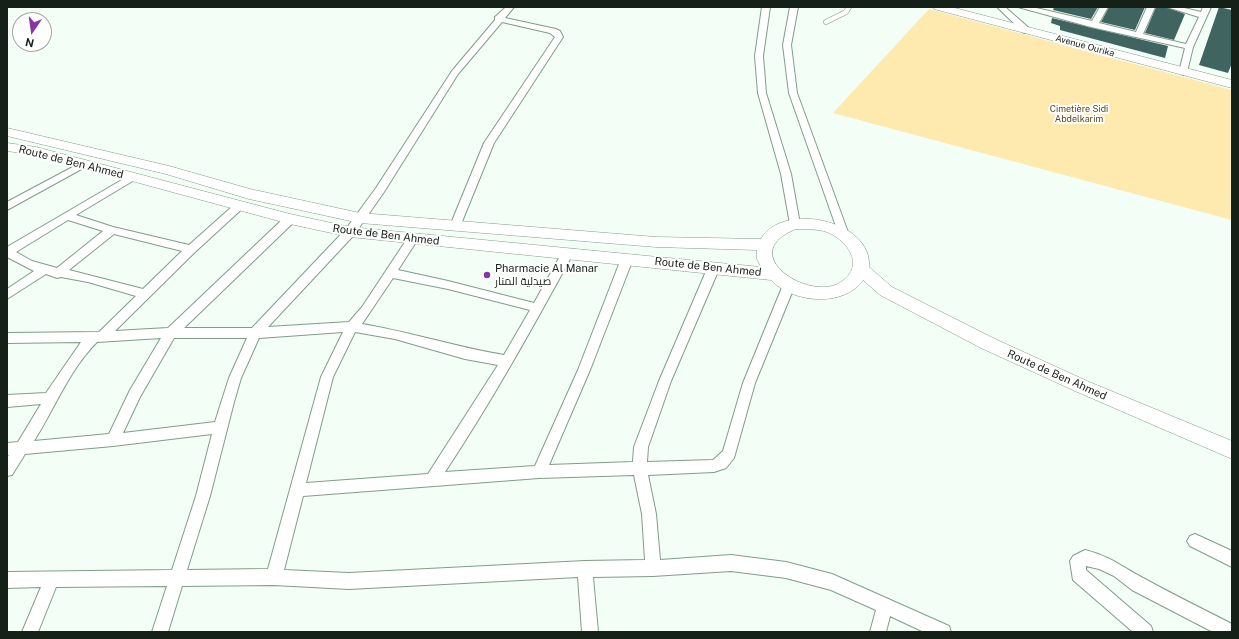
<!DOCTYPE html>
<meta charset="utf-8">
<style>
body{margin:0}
#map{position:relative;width:1239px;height:639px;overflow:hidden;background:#f2fef6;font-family:"Public Sans",sans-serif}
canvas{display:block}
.frame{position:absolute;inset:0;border:8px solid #152019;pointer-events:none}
.north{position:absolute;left:12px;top:12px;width:40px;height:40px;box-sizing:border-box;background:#fff;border:1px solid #a1a6a3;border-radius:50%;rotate:193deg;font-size:11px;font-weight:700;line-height:16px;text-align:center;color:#152019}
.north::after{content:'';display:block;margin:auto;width:14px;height:18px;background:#8535a4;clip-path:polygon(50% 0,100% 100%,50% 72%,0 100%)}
</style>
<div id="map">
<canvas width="1239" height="639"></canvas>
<div class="frame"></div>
<div class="north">N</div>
</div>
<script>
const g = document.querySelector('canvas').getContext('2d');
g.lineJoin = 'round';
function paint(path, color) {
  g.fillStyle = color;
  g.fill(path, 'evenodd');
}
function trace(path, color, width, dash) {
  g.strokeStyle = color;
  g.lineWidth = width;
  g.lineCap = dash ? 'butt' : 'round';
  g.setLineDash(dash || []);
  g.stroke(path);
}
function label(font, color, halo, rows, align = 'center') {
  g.font = font + ' "Public Sans",Cairo,sans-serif';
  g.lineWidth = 4;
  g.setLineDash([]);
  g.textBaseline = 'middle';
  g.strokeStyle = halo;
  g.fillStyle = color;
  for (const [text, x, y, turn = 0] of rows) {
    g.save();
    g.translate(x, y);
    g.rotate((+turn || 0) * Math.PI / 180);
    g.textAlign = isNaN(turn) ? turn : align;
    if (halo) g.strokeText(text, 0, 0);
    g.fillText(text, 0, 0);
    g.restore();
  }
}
paint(new Path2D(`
 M929,9l303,81v130l-399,-107z`), '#fee9af');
paint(new Path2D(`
 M1054,7h44l-7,12 -38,-9z
 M1109,7h36l-10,23 -34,-8z
 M1156,7h10l19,7 -11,26 -29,-7z
 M1219,7l13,3v53l-4,10 -29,-8z
 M1052,18l116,28 -3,12 -105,-28v-4l-9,-3z`), '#406561');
const lane = new Path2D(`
 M826,22l20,-10 3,-5`);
const street = new Path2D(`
 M506,7h8l-9,11 51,11 4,2 3,6 -69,106 -35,86 -4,1 -5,-4 34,-83 71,-106 -5,-4 -48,-11 -44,52 -74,118 -30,43 -86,92 81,-5 13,-15 47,-71 4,-1 5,4 -20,31 50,11 86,22 30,-54h8l2,3c-41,75 -82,149 -129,220l90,-6 43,-96 43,-111 2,-3h8l2,3 -43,111 -41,95 84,-3 1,-15 25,-66 48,-112 6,-4 6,4 -48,112 -23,66 -1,15 66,-2 10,-9 20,-68 40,-98 2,-3h8l2,3 -40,98 -21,75 -8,10 -12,4 -66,3 8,39 4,46 71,-5 55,7 46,12 117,52 2,6h-27l-34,-16 -4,16h-16l6,-22 -45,-20 -45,-12 -55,-7 -78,5 -60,1 5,55h-16l-4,-55 -229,12 -75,-4 -92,1 -14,46h-16l15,-46 -111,1 -18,45h-16l19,-45 -34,1v-16l165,-2 24,-74 16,-62 -99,12 -88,8 -13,21 -5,1v-18l2,-3h-2v-12l11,-1 23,-38 -34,3v-12l39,-2 35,-51 -74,1v-10l92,-1 37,-36 -48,-14 -27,-5 -4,1 -11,-4 -39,25v-10l27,-18 -27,-14v-10l125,-73 5,3 -1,2 -60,36 37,12 76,18 46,-41h8l1,2 -1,2 -48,44 -80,79 53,-3 118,-112h8l1,3 -1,3 -110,106h68l94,-99 30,-41 76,-117 43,-51v-3zM68,220l35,11 -46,37 -25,-7 -16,-9zM114,234l68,17 -39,38 -74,-19zM393,278l55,11 82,21 -26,45c-48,-8 -94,-23 -142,-31zM343,332l-22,45 -53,192 -81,1 23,-74 24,-94 7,-24 18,-40zM355,332l40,7 70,20 33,6 -70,109 -122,9 27,-106zM161,338l-31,52 -21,44 -75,7c21,-33 35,-71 63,-99zM174,338h73l-18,40 -14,44 -92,11 17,-36zM634,475l8,39 3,46 -60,1 -236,12 -65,-3 19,-74 236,-18z
 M762,7h8l-7,49 3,37 25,81 9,50 -5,4 -5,-4 -9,-50 -23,-81 -3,-37z
 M790,7h8l-7,38 6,48 52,142 -5,4 -5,-4 -50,-142 -6,-48z
 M997,7h8l25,22v4h-6z
 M1018,7h14l60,14 8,-14h8l-9,16 37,9 11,-25h8l-12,27 43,10 13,-27 -32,-10h13l21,5 2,-5h8l-18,40 -6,25 -4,3 -4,-3 6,-24 -94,-21z
 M84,161l3,1 2,2 -2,2 -80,44v-8z
 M1195,534l37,17v16l-42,-21 -3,-5 3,-5z
 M1085,550c27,7 37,17 60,29 29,16 58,30 87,45v8h-19l-81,-42 -18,-14 -15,-7 -13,-3v4l65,56 2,6h-20l-60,-52 -3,-19 3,-5z`);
const secondary = new Path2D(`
 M933,7h18l281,73v8l-298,-79z
 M7,128l162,38 81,23 110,24 296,24 105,2c21,-38 112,-19 108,28l23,20 101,51 94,43 145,60v18l-157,-68 -94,-43 -101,-53 -17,-15c-19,28 -71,23 -92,0l-421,-43 -60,-13 -254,-69 -29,-4v-8l29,4 254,67 60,13 411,40 -4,-8v-9l-101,-3 -296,-24 -111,-24 -83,-25 -159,-38zM796,229c9,0 19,0 28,2 22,7 43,34 17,51 -30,21 -108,-28 -45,-53z`);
trace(lane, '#819d8a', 5.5);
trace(street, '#819d8a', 2);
trace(secondary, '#819d8a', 1);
trace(lane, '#fff', 4.5);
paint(street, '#fff');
paint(secondary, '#fff');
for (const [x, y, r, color] of [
 [487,275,4,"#8535a4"]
]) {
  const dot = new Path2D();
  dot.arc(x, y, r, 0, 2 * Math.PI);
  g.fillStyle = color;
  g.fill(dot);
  trace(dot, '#fff', 1.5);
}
label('9px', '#152019', '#fff', [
 ["Avenue Ourika",1085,46,15]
]);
label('9px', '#57491f', '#fff', [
 ["Cimetière Sidi",1079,109],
 ["Abdelkarim",1079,119]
]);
label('11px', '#152019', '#fff', [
 ["Route de Ben Ahmed",71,162,14],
 ["Route de Ben Ahmed",386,235,7],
 ["Route de Ben Ahmed",708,267,6],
 ["Route de Ben Ahmed",1057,375,24]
]);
label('11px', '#152019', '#fff', [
 ["Pharmacie Al Manar",495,269],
 ["صيدلية المنار",495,282]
], 'left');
</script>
